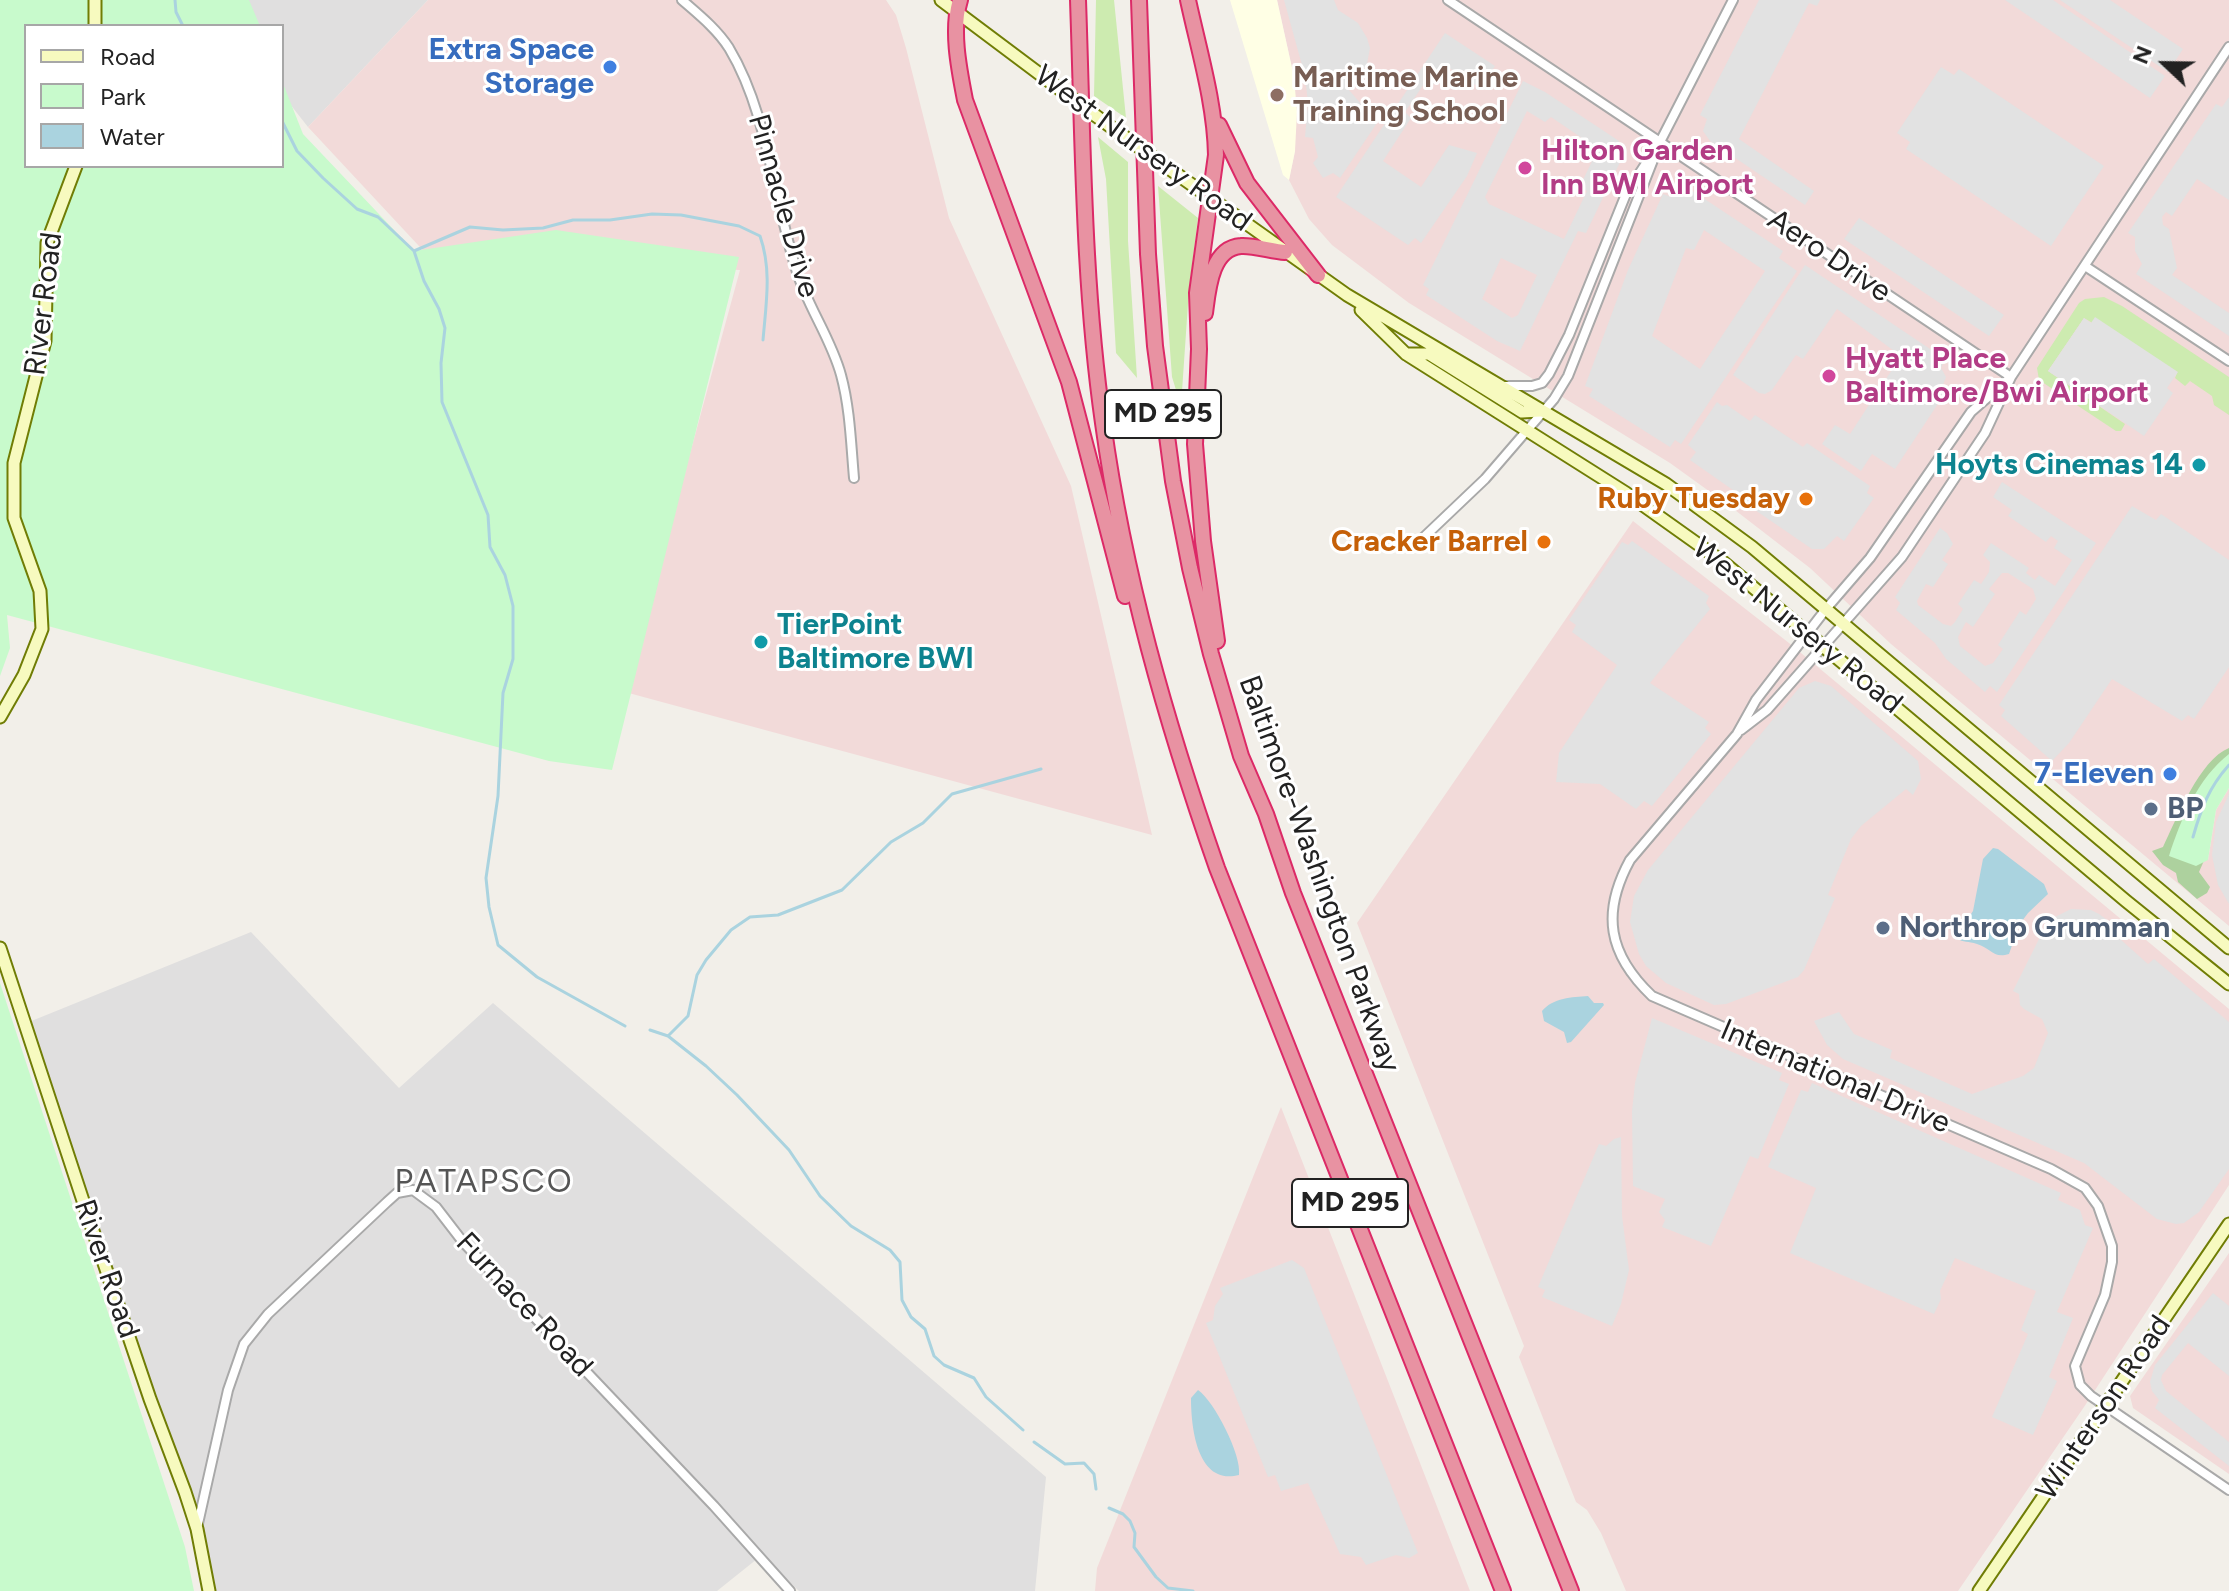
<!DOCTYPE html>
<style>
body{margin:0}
#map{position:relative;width:2229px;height:1591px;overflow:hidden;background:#f2efe9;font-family:Figtree,sans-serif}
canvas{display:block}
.legend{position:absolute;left:24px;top:24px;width:260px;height:144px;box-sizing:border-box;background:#fff;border:2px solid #a7a7a7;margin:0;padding:10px 14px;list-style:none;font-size:24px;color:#222}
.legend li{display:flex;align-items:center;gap:16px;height:40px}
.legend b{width:40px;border:2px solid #a7a7a7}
.north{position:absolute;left:2125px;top:24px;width:80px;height:80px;-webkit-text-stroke:6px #fff;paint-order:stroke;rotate:292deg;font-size:22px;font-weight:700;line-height:32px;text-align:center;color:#222}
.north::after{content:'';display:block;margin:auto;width:28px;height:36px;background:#222;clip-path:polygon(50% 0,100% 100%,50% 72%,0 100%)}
</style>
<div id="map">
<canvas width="2229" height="1591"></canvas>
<ul class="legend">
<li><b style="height:10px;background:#f7fabf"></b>Road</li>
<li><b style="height:22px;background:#c8facc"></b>Park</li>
<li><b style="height:22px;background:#aad3df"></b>Water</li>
</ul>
<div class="north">N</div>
</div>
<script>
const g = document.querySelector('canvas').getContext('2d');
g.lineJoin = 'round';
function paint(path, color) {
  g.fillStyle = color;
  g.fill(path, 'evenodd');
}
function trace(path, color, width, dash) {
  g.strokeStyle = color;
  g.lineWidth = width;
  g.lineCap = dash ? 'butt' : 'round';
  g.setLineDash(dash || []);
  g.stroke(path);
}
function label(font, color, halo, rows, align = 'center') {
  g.font = font + ' Figtree,sans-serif';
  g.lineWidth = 6;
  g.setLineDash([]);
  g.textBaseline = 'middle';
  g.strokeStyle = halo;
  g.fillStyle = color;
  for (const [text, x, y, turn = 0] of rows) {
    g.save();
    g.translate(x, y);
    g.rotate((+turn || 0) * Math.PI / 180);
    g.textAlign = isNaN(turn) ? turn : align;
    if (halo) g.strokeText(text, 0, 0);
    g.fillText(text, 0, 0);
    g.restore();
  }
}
paint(new Path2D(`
 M228,0h200l-120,127 -26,-33v-68h-44z
 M251,932l148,156 94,-85 553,474 -11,114h-236l-37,-36 -45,36h-504l-8,-58 -50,-135 -126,-376z`), '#e0dfdf');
paint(new Path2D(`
 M428,0h458l10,15 10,33 43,170 122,268 81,349 -527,-143 115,-422 -308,-10 -124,-133z
 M1277,0h952v754l-24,26 3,80 8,-50 13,-22v138l-338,-282 -81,-76 -79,-61 -61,-44 -261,-160 -77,-58 -23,-26 -20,-39 6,-29 -1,-74z
 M1633,521l156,122 440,366v176l-145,222 -126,184h-332l-25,-58 -14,-23 -11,-8 -57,-145 5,-11 -167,-423z
 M1281,1107l189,484h-375l2,-23z
 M2229,1253v221l-96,-66 -3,-12z`), '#f2dad9');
paint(new Path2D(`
 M1230,0h47l17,77 3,35 -2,39 -6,29 -6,-5z`), '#ffffe5');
paint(new Path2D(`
 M1096,0h18l12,118 -32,-22z
 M1098,137l30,25v79l9,137 -21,-25 -10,-174z
 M1158,186l40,32 -9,71 -8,117 -9,-29z
 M2104,297l18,9 107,71v38l-15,-10 -2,-9 -22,-15 -5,5 -10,-8 2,-5 -93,-55 -36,53 77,53 -4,7h-5l-77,-51 -2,-12 42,-65 6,-4z`), '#cdebb0');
paint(new Path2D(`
 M2229,748v29l-13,15 -10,64 -7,16 11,15 -3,6 -10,6 -19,-17 -2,-9 -13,-8 -11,-14 11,-4c13,-27 37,-88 66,-99z`), '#add19e');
paint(new Path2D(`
 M0,0h249l11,26h-234v140h256v-85l21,53 111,117 142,-21 183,27 -127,513 -63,-9 -542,-146 3,33 -10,28z
 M2229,754v34l-13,22 -8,50 -12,6 -27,-10c12,-37 29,-78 60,-102z
 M0,983l185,564 9,44h-194z`), '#c8facc');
paint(new Path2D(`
 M1284,0h50l4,10 20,13 9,15 3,10 -3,16 -11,17 -5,-3 -2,1v11l20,23 10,7 -39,58 -7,-5 -10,5 -10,-15 5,-6 -5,-19 -8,-1 3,-34 -3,-27z
 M1759,0h61l-3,6 -8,-3 -70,136 75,52 -9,14 -95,-64 -7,-10 4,-12 -7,-4z
 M2005,0h48l112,76 -15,22z
 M2060,0h50l73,49 -15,23z
 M1445,33l50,33 -15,22 -34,-22 -13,19 -7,-4 -21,31 6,6 -28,43 38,26 28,-42 28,8 -10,23 -46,67 -6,-5 -7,7 -72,-48z
 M1941,67l13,8 5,-6 145,97 -53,80 -145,-97 4,-7 -13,-9z
 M1523,81l22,11 74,49 -3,7 8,6 -38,79 -8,-2 -58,120 -23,-10 -71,-46 3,-6 -6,-4zM1527,111l18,11 6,-5 47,32 -18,37 7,5 -23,48 -75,-35 -4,-7zM1501,258l36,17 -19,40 -6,3 -30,-19z
 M2229,97v103l-32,-21 -25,37 -6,-4 -4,5 1,8 6,4 8,39 -5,7 57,38v23l-93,-62 6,-10 -7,-13v-14l-7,-4 88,-129 6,3z
 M1688,188l95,63 -4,7 18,13 -116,173 -6,-4 -5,7 -81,-51 4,-7 -8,-3 43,-116 35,-76 8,3 13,-2zM1704,230l61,41 -65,98 -48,-33 34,-88 8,2z
 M1859,218l145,97 -15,21 -145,-97z
 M1805,265l140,94 -4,9 5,9 -5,13 4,3 -50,76 -23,-15 -11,17 -39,-27 13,-19 15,9 51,-78 -64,-47 -34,50 -7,-4 -24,35 -7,4 -6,-1 -26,-18z
 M2095,317l83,55 -11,16 6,5 -29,43 -96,-65 36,-53 7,5z
 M1717,402l5,4 5,-1 23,16 5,-6 48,32 4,-4 63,43 -3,7 7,5 -30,43 -7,-5 -13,13h-12l-57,-39 -2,-6 -63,-44 6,-8 -8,-7z
 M2002,482l94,61 -99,149 -7,-6 -5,6 -39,-33 -11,-16 -39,-33 4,-7 -5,-6 45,-69 7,5 6,11 -11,16 6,4 -15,23 -7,-3 -9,17 1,4 25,19 8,2 4,-4 8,-13 -5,-5 16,-24 7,4 8,-12 1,-10 -7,-7 8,-12 38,25 -3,5 9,7 4,-5 16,11 17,-26 -18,-12 4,-7 -7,-5 -5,6 -38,-26 4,-6 -19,-13zM2002,573h6l25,16 3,10 -10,16 -6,-4 -22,34 5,4 -10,14 -8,3 -25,-20 -2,-9 8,-15 7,5 22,-33 -6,-5z
 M2132,506l24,14 5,-6 68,46v107l-35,52 -6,-4 -6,6 -70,-42 -43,64 -17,18 -51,-45 4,-6 -6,-5z
 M1632,541l77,55 -3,7 4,6 -60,74 59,39 -4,6 6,6 -59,72 -8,-5 -8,8 -36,-25 -44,-2 3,-29 58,-88 -45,-33 4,-7 -7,-5 53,-78 6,3z
 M1815,681l16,5 87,75 3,18 -8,16 -7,-6 -45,37 -10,13 -23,56 7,3 -31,72 -6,7 -72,27 -12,1 -48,-22 -20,-17 -7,-12 -9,-32 4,-26 14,-26 151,-182z
 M2229,794v110l-11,-19 -6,-30 4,-33z
 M2071,909l20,1 8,4 26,19 -5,6 28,25 6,-5 75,63v147l-30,43 -15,11 -8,1 -19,-5 -73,-56 -241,-104 -16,-14 -13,-24 25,-9 15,22 38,16 -2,8 82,36 51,-18 11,-8 14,-35 -6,-14 -18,-10 -4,-4 -1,-11 -6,-3 32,-64 6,-8z
 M1652,1018l130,55 -3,7 10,4 -31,75 -8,-3 -39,90 -49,-19 3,-7 -6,-8 6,-13 -32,-13 -1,-75 3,-28z
 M1812,1083l249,110 -3,7 22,10 5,15 8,3 -36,84 16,6 -24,59 8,4 -24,54 -41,-18 36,-83 -7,-4 15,-39 -81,-33 -15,33 1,8 -7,15 -144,-61 26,-65 -48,-21 33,-77 7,2z
 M1621,1137l1,79 7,54 -8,34 -9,22 -70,-29 3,-7 -7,-3 61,-143 7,2 8,-7z
 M1292,1260l12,8 114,285 -9,5 -13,-3 -30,10 -5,-8 -21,-3 -32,-71 -27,8 -6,-16 -7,2 -62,-154 7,-3 2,-14 8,-12 -3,-6z
 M2213,1293l16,13v70l-41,-33 -26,32 -1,5 5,11 63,51v24l-74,-58 4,-8 -7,-9 -2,-9 5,-17z`), '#e2e2e2');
paint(new Path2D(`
 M1993,848l5,1 46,35 4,10 -20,19 -9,12 -10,29c-16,5 -18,-6 -32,-10 -9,-3 -13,-1 -21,-6l17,-27 10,-52z
 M1588,996l6,7h9l1,2 -33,37 -4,1 -3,-11 -20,-11 -2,-10c11,-13 30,-14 46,-15z
 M1198,1390c16,11 44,65 41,85 -42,11 -48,-48 -48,-77z`), '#aad3df');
trace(new Path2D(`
 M175,0l1,12 7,14
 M282,121l15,30 26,27 34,31 21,8 36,34 10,30 15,28 6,19 -4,35 1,39 46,113 2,32 15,28 8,31v53l-10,34 -5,103 -12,82 3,29 9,38 39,32 88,49
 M414,251l56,-24 33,3 40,-2 30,-8h37l42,-6 29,1 58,11 21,10c12,34 6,68 3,104
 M2193,837c8,-28 16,-50 36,-72
 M650,1030l18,6 38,30 31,29 52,55 31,46 31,30 39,24 10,12 2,38 9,17 14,12 9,27 10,9 30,13 12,19 37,33
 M669,1035l19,-19 9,-41 9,-15 25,-30 19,-13 28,-2 64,-25 49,-48 32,-19 29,-29 89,-25
 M1034,1442l31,22 19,-1 10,11 2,15
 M1109,1508l14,6 7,7 5,12 -1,14 22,30 12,11 25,3`), '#aad3df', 3);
const street = new Path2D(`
 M682,0c16,14 35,29 47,48 39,65 44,148 67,221 11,37 35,69 45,106 9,33 10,69 13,103
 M1448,0l563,377
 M2085,266l144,95
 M2011,377l-40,35 -101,146 -44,51 -70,91 -19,34 -107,126c-29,53 -22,94 22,136l399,173 34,19 13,18 14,40v16l-7,33 -30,71 5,19 11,11 138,94
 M1505,386h27l10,-3 7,-9 20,-39 57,-141 34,-52 73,-142
 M1423,538l62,-59 69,-80 14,-23 87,-221
 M1741,730l26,-20 135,-153 83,-124 26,-56 218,-330
 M197,1528l31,-138 16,-46 24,-30 119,-112 10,-9 16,-3 23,17 27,35 251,264 76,85`);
const secondary = new Path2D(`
 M941,0l128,96
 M95,26v-26
 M1096,116l33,24
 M1157,160l190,135 319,189 86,63 477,401
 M1361,310l45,44 220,139 97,69 403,339 103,83
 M1406,354h23l93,58 18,-1
 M0,717l24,-42 18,-46 -2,-38 -26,-73v-55l31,-122 2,-98 29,-77
 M0,948l89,271 61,180 35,93 12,37 12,62
 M1979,1591l250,-367`);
const highway = new Path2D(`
 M960,0c-9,30 -1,69 5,100l104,282 56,214
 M1078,0c5,141 5,283 25,423 21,153 63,299 114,445l286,723
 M1139,0l9,254 7,92 18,135 17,87 21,86 30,102 25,58 27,79 278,698
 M1188,0c11,51 27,103 28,155l-19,138 2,56 -4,95 8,97 14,100
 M1219,125l28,58 71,92
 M1205,313c3,-23 6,-65 36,-67 11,-1 31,5 44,6`);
trace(street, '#a9a9a9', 12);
trace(secondary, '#707d05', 15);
trace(highway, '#dc2a67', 18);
trace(street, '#fff', 8);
trace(secondary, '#f7fabf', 11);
trace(highway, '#e892a2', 14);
const secondaryBridge = new Path2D(`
 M1069,96l27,20
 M1129,140l28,20`);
trace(secondaryBridge, '#707d05', 15, []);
trace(secondaryBridge, '#f7fabf', 11);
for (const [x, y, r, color] of [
 [610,67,8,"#3f7fe0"],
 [1277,95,8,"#8d6e63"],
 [1525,168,8,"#d1479c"],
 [1829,376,8,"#d1479c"],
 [2199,465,8,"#0f9aa8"],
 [1806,499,8,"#e8710a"],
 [1544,542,8,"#e8710a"],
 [761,642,8,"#0f9aa8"],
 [2170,774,8,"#3f7fe0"],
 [2151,809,8,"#5c6f8a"],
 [1883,928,8,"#5c6f8a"]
]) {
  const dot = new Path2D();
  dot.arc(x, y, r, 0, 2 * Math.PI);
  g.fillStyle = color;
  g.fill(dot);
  trace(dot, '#fff', 3);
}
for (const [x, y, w] of [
 [1163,414,116],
 [1350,1203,116]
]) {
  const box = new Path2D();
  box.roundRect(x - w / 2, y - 24, w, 48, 6);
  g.fillStyle = '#fff';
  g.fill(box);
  trace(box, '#222', 2);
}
label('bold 28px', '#222', null, [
 ["MD 295",1163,414],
 ["MD 295",1350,1203]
]);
label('bold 30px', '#366cbe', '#fff', [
 ["Extra Space",594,50],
 ["Storage",594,84],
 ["7-Eleven",2154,774]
], 'right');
label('bold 30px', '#785e54', '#fff', [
 ["Maritime Marine",1293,78],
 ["Training School",1293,112]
], 'left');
label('30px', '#222', '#fff', [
 ["West Nursery Road",1143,149,36],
 ["Pinnacle Drive",783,206,74],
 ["Aero Drive",1829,256,34],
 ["River Road",44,304,-83],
 ["West Nursery Road",1797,626,39],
 ["Baltimore-Washington Parkway",1319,874,70],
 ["International Drive",1835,1077,23],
 ["River Road",106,1269,71],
 ["Furnace Road",524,1305,47],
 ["Winterson Road",2104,1408,-56]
]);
label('bold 30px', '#b23c85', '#fff', [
 ["Hilton Garden",1541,151],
 ["Inn BWI Airport",1541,185],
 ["Hyatt Place",1845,359],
 ["Baltimore/Bwi Airport",1845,393]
], 'left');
label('bold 30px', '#0d838f', '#fff', [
 ["Hoyts Cinemas 14",2183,465],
 ["TierPoint",777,625,"left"],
 ["Baltimore BWI",777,659,"left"]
], 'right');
label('bold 30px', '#c56008', '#fff', [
 ["Ruby Tuesday",1790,499],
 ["Cracker Barrel",1528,542]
], 'right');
label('bold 30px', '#4e5e75', '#fff', [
 ["BP",2167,809],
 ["Northrop Grumman",1899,928]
], 'left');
g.letterSpacing = '2px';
label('32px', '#555', '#fff', [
 ["PATAPSCO",484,1183]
]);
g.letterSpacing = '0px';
</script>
